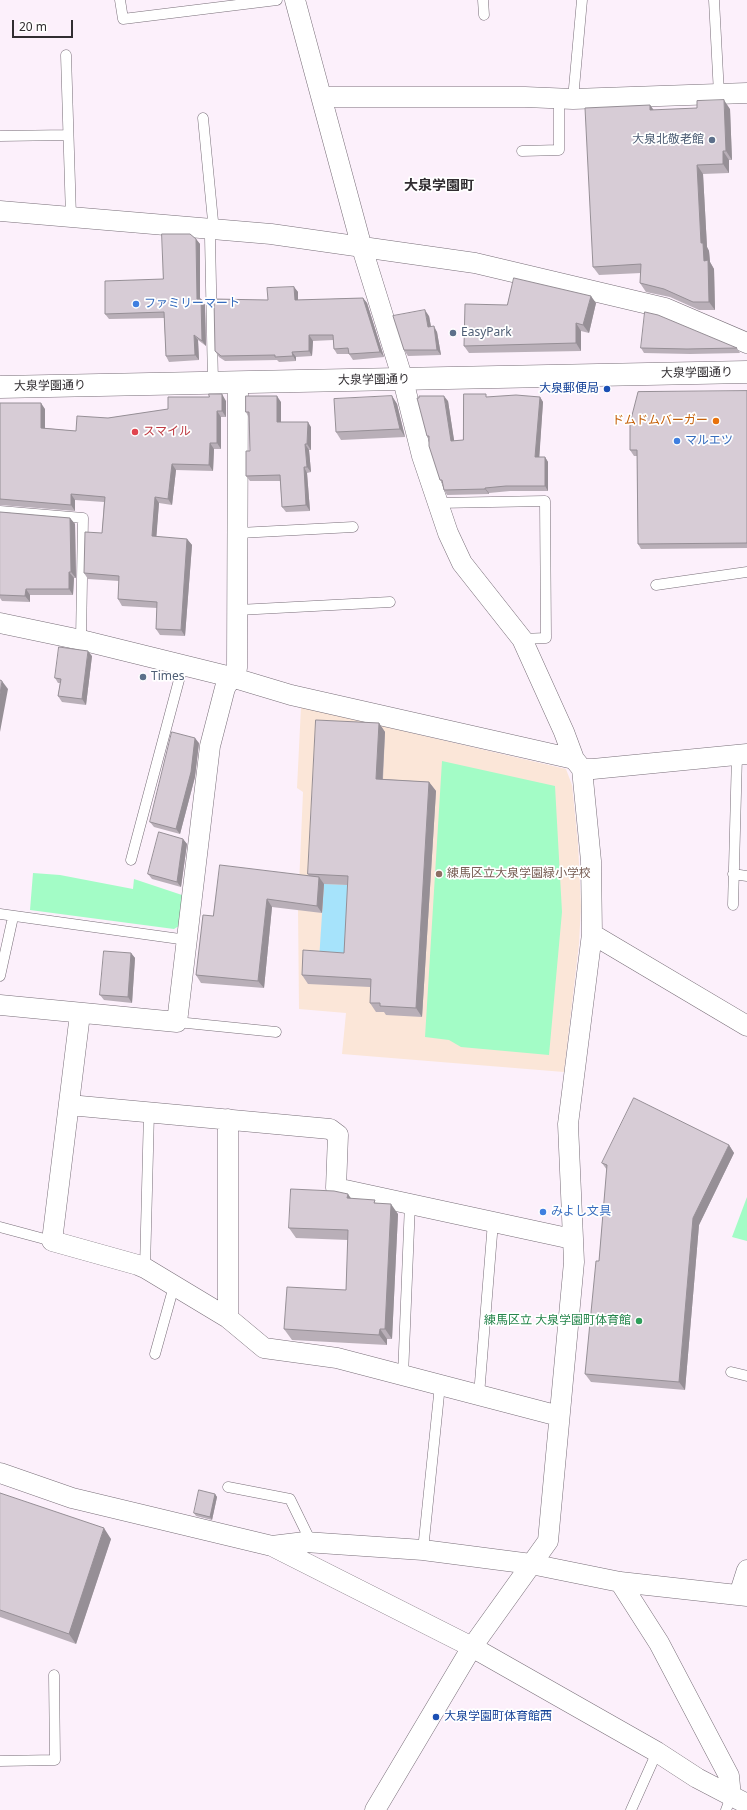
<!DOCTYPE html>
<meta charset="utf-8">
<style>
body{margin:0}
#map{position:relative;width:747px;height:1810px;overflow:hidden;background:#fcf0fb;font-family:"Noto Sans",sans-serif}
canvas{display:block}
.scale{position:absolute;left:12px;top:20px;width:61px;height:18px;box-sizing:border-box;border:2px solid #312d31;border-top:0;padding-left:5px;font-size:12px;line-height:14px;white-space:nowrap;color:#312d31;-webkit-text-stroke:3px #fff;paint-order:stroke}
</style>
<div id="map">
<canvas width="747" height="1810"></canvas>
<div class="scale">20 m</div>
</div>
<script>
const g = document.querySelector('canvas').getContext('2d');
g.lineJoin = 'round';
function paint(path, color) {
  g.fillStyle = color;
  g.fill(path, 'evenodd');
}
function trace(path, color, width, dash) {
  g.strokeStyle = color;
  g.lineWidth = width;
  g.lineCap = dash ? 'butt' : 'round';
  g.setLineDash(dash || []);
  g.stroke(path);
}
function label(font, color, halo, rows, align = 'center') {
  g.font = font + ' "Noto Sans","Noto Sans JP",sans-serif';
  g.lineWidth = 3.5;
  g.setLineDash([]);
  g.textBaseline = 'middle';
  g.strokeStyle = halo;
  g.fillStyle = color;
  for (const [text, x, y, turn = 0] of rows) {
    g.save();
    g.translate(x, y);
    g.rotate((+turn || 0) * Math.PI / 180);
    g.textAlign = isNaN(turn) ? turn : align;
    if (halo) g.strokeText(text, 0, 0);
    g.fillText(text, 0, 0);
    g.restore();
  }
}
paint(new Path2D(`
 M301,707l265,62 6,16 6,58 3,63 -2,38 -15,128 -222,-18 4,-41 -47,-4 -1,-101 5,-116 -6,-4z`), '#fbe6d8');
paint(new Path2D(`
 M442,761l113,25 7,126 -13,143 -88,-8 -12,-7 -24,-3z
 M33,873l27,2 73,14 1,-10 51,17 -3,28 -8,5 -144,-19z
 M747,1197v44l-15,-4z`), '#a3fcc6');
paint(new Path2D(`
 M324,884l31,1 -5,77 -31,-2z`), '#a6e3fb');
const service = new Path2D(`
 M120,0l3,19 154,-19
 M483,0l1,15
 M714,0l5,94
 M66,55l5,162
 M573,99l9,-99
 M203,118l10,103 -3,16 3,146
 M0,136l68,-1
 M522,151l37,-1v-52
 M438,503l107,-2 1,137 -24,1
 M0,511l83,7 -2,122
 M239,533l114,-6
 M656,585l91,-13
 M238,610l152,-8
 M131,860l52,-195
 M733,874l14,2
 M733,905l4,-150
 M0,914l187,26
 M0,976l13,-59
 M177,1022l99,10
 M0,1227l52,14
 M145,1268l4,-156
 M155,1354l19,-68
 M731,1372l16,4
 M403,1376l7,-173
 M479,1395l14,-173
 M228,1487l62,12 21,43
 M423,1550l17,-165
 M0,1761l55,-1 -1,-85
 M631,1810l26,-58
 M726,1810l5,-13`);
const minor = new Path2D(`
 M295,0l67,248 41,132 19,76 26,77 14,30 60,76 42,93 10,27 8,10 9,92 1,73 -24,190 6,138 -26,279 -76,106 -97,163
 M323,97h202l48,2 174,-6
 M0,211l271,23 204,29 190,45 82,35
 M0,623l81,17 150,37 60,18 283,64
 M582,769h11l154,-15
 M592,934l155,92
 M0,1005l177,17 33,-276 15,-58 12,-20 1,-285
 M80,1014l-28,227 86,24 7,3 83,50 36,30 73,10 222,58
 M69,1105l261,24 8,6 -2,53 236,51
 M228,1318v-199
 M0,1473l72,25 200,48 200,101 185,105 40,26 50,26
 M272,1546l33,-4 118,8 108,14 89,18 127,14
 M620,1582l39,61 70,133 2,21
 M739,1595l8,-25`);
const tertiary = new Path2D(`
 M0,387l747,-15`);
trace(service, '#786e78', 11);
trace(minor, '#786e78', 21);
trace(tertiary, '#786e78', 23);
trace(service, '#fff', 10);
trace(minor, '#fff', 20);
trace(tertiary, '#fff', 22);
paint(new Path2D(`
 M650,105l3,5 77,-1 2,51h-3v13l-26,1 4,73 2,4 1,11 4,7 1,41h-16l-29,-13 -24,-5 -6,-9 1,-10 -42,2 -6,-8z
 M196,239l4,5v55l5,6 1,41 -8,-6 1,20 -30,2 -3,-6 -2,-38 -55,1 -4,-5 58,-35z
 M294,287l4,5v8l65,-2 4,5 17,54 -31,3 -4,-6h-12l-3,-5 -1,-9 -20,1 -1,15 -16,1v4l-17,1 -2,-2 -52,1 -6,-4 -4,-6 53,-51z
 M596,303l-7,30 -8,-2v20l-112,2 -5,-7 43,-41z
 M429,316l2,11 6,5 4,23 -33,1 -4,-6z
 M641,348h96l3,5 -50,1 -46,-1z
 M747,391v157l-106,1 -3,-5 -1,-88h-3l-4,-6z
 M392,396l5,8 8,33 -64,3 -5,-8z
 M488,397h52l3,5 -4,55h6l3,5v29h-38l-21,2v1l-42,1 -3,-5 -1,-7 -3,-3 -11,-40 -2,-4 21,-35 6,40 9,-1z
 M226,401v16h-5v32h-7l-1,22 -37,-1 -4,35 -13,-2 -3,34 31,2 5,6 -7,91 -25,-1 -4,-6 1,-21 -35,-2 -4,-7 1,-18 -31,-2 -4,-6 18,-40 2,-31 -29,-2v11l-75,-6v-102l45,6v19l31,3 32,-13z
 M281,402v20l30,5v23h-2l2,22 -4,1 3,38 -24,1 -4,-5 -2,-26h-30l-4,-5 4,-25 -1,-33 -3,-6z
 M0,512l70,6 5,6 1,54h-2l-1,17h-43v7l-28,-1 -2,-3z
 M92,656l-6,49 -24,-3 -4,-6 2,-13h-2l-3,-5z
 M379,723l6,9 -2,47 46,3 7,9 -14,226 -36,-2 -2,-3h-8l-6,-9v-16l-62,-3 -6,-9 42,-22 4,-68 -24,-1 -2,29 -50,-6 -8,81 -63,-5 -5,-8 17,-59 96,-40 -1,-2z
 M199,743l-4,34 -15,57 -26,-7 -4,-5z
 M183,839l4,5 -6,43 -29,-8 -4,-5z
 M131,953l4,5 -3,45 -28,-3 -4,-5z
 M729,1145l5,8 -35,72 -14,165 -94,-8 -6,-8 14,-113 8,-91 -5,-7z
 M351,1199l26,4 21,11 -6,125h-5v6l-95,-5 -8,-11 62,-39 2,-50 -52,-2 -7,-10z
 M0,1493l111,46 -35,105 -76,-27z
 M215,1494l2,3 -5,23 -16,-4 -2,-3z`), '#b9afb8');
paint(new Path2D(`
 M724,100l6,9 2,51 -6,-9z
 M650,105l6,8 -6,-3z
 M723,151l6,9v13l-6,-9z
 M697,165l6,9 4,73 2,4 1,11 4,7 1,41 -6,-8 -8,-59z
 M196,239l4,5v61l-3,-6z
 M294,287l4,5v13l-3,-5z
 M591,296l5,7 -7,30 -6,-8z
 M363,298l4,5 17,54 -4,-5z
 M201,299l4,6 1,41 -4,-5z
 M425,310l4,6 3,16 -4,-5z
 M576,323l5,8v20l-5,-8z
 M434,326l3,6 4,23 -4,-5z
 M194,335l4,5 1,20 -4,-5z
 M309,335l4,6 -1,15 -3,-5z
 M292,352l4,5v4l-3,-5z
 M222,394l4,7v16l-4,-6z
 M277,396l4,6v25l-4,-5z
 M392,396l5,8 8,33 -5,-8z
 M444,396l4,5 7,45 -4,-5z
 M540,397l3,5 -4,60 -4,-5z
 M41,403l4,6v25l-4,-6z
 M217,411l4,6v32l-4,-6z
 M308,422l3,5v23l-4,-6z
 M210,443l4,6 -1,22 -4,-6z
 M305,444l4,6 2,22 -4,-5z
 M545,457l3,5v29l-3,-5z
 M172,464l4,6 -4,35 -4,-6z
 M304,467l3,6 3,38 -4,-6z
 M485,488l4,5v1l-4,-5z
 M71,494l4,6v11l-4,-6z
 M155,497l4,6 -3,39 -4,-6z
 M70,518l5,6 1,54 -5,-6z
 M187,539l5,6 -7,91 -4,-6z
 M69,572l5,6 -1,17 -4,-6z
 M26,589l4,6v7l-5,-6z
 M88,651l4,5 -6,49 -4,-6z
 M2,681l6,8 -8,43v-38z
 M379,723l6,9 -3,56 -6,-9z
 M195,738l4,5 -4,34 -15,57 -4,-5z
 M429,782l7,9 -14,226 -6,-9z
 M183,839l4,5 -6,43 -4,-5z
 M319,877l5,7 -2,29 -5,-7z
 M267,899l5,8 -8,81 -6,-7z
 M131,953l4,5 -3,45 -4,-6z
 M729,1145l5,8 -35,72 -14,165 -6,-8 14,-164z
 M348,1194l7,10 -8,-6z
 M391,1204l7,10 -6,125 -7,-10z
 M380,1329l7,10v6l-8,-10z
 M215,1494l2,3 -5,23 -2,-3z
 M104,1528l7,11 -35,105 -7,-10z`), '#968f96');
const building = new Path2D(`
 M724,100l2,51h-3v13l-26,1 4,78h2l1,18 4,-1 1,42h-16l-29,-13 -24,-6 1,-19 -48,3 -8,-159 65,-3v5l47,-2v-7z
 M162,234h28l6,5 1,60h4l1,42 -8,-6 1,20 -29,1 -2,-44 -59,2v-33l58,-2z
 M514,278l77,18 -8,29 -7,-2v20l-112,3 1,-42 42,1z
 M294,287l1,13 68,-2 17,54 -31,2 -1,-6 -14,1 -1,-14h-24v16l-17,1 1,4 -18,1v-2l-54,1 -6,-5 -1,-52 54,1 -1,-12z
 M425,310l3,17 6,-1 3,24h-33l-11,-34z
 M645,312l13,3 79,33 -50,1 -46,-1z
 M747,391v152l-109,1 -1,-94h-7v-27l8,-31z
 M209,394h13v17h-5v32h-7l-1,22 -37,-1 -4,35 -13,-2 -3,39 35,3 -6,91 -25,-1 1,-27 -39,-3 1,-23 -35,-3 1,-41 17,1 3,-36 -34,-3v11l-71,-6v-96h41v25l35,3 1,-15 31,2 60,-9v-12h41z
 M464,394h22v3l30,-2 24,2 -5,60h10v29h-39l-21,2v1l-41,1 -2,-10h-2l-11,-34v-10h-2l-10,-38h2v-2h25l7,45 12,-1z
 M246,396h31v26h31l-1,22h-2l2,23h-3l2,38 -24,2 -2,-32 -34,1v-25h4l-1,-39h-3z
 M392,396l8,33 -64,3 -2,-33z
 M0,512l70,6 1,54h-2v17h-43l-1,7 -25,-1z
 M59,647l29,4 -6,48 -24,-3 3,-17 -6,-1z
 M0,680l2,1 -2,13z
 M316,720l63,3 -3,56 53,3 -13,226 -36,-2v-3h-10l1,-24 -69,-4 1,-25 41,3 4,-77 -40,-2z
 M172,732l23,6 -4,34 -15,57 -26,-7z
 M159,832l24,7 -6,43 -29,-8z
 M220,865l99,12 -2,29 -50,-7 -9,82 -62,-6 7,-60 10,1z
 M104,951l27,2 -3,44 -28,-2z
 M634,1098l95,47 -36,73 -14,164 -94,-8 11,-113h3l8,-96 -5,-2z
 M291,1189l43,2 14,3 -1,4 28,2 -1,3 17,1 -6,125h-5l-1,6 -95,-6 3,-42 59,3 2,-60 -59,-2z
 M199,1490l16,4 -5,23 -16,-4z
 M0,1493l104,35 -35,106 -69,-24z`);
paint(building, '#d7ccd6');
trace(building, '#968f96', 1);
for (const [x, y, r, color] of [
 [712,140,4,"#5c6f8a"],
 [136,304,4,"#3f7fe0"],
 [453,333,4,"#5c6f8a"],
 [607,389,4,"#1a4fb4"],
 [716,421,4,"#e8710a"],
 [135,432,4,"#e0444e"],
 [677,441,4,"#3f7fe0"],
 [143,677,4,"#5c6f8a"],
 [439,874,4,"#8d6e63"],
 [543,1212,4,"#3f7fe0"],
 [639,1321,4,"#2e9e5b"],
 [436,1717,4,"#1a4fb4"]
]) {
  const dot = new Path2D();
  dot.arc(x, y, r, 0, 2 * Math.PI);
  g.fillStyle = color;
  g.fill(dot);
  trace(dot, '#fff', 1.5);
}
label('12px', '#4e5e75', '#fff', [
 ["大泉北敬老館",704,140,"right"],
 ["EasyPark",461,333],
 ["Times",151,677]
], 'left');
label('12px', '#366cbe', '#fff', [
 ["ファミリーマート",144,304],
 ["マルエツ",685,441],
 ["みよし文具",551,1212]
], 'left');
label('12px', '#312d31', '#fff', [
 ["大泉学園通り",697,373,-1],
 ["大泉学園通り",374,380,-1],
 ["大泉学園通り",50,386,-1]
]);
label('12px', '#164399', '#fff', [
 ["大泉郵便局",599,389],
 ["大泉学園町体育館西",444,1717,"left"]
], 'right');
label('12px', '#c56008', '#fff', [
 ["ドムドムバーガー",708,421]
], 'right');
label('12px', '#be3a42', '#fff', [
 ["スマイル",143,432]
], 'left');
label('12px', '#785e54', '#fff', [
 ["練馬区立大泉学園緑小学校",447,874]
], 'left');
label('12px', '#27864d', '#fff', [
 ["練馬区立 大泉学園町体育館",631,1321]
], 'right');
label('bold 14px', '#312d31', '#fff', [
 ["大泉学園町",439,186]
]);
</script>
